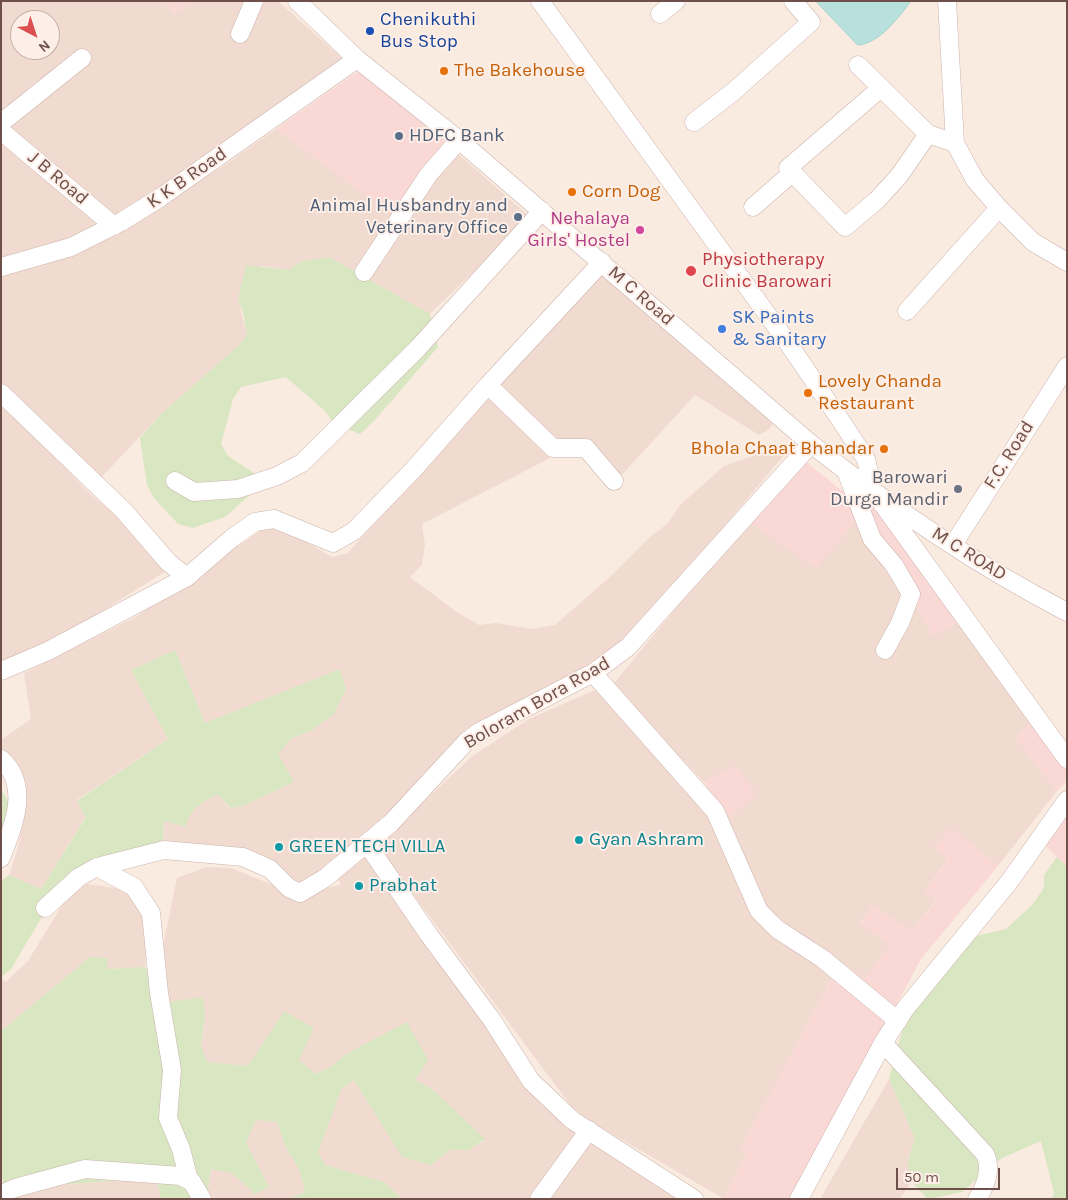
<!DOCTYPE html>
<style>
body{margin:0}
#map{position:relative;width:1068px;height:1200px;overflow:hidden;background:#faebe1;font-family:Karla,sans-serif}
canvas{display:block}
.frame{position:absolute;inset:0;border:2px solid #6f4f4a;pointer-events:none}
.north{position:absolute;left:10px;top:10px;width:50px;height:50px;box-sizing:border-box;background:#fdefe7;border:1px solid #c4afa8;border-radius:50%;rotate:140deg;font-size:14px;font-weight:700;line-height:20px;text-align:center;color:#6f4f4a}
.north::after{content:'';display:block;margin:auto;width:18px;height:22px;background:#db4f50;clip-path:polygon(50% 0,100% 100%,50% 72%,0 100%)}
.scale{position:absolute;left:896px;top:1168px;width:104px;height:22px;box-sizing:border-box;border:2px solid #6f4f4a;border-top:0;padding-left:6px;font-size:15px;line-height:18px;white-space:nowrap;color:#6f4f4a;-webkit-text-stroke:4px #fdefe7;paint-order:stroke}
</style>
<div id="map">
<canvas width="1068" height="1200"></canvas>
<div class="frame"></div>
<div class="north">N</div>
<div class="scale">50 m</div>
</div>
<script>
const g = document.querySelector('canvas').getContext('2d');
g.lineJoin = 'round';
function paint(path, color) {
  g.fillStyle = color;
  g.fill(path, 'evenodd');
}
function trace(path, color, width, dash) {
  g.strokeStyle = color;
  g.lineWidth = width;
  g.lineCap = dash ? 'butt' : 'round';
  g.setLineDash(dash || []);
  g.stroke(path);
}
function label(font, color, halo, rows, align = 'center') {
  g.font = font + ' Karla,sans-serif';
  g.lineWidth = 4;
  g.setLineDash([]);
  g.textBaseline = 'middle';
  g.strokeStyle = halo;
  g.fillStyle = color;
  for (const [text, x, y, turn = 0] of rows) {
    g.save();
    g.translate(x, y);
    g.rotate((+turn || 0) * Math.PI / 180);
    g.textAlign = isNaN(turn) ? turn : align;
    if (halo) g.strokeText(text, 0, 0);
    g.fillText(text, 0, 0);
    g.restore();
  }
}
paint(new Path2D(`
 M1,1h163l11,12 16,-12h87l66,59 -233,162 -63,28 -47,13zM20,20h30v30h-30z
 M276,129l122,88 50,-72 82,72 -100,97 -101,-57 -27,4 -13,9 -28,-4 -23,33 9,36 -8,10 -78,69 -63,67 -97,-97v-108l51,-16 102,-53 68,-40z
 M603,270l174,149 -9,11 -9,5 -64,-40 -75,82 -33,-38 -165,85 3,21 -3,20 -12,12 47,35 22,13 17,-2 36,6 23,-4 58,-51 38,-38 16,-12 13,-19 44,-39 72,-25 -193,229 -104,53 -102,87 -95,77 -43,-33 -82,-5 -14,-8 1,-21 22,7 1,-9 13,-14 17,-10 13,14 13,-2 51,-24 -17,-28 14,-15 21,-9 28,-61 -135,54 -30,-73 -44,20 37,69 -91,61 9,16 -45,73 -32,-14 8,-24 6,-28 1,-28 -23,-36v-19l30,-21 -7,-46 112,-56 134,-93 16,6 46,27 16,-4 247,-279z
 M1,400l90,95 78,62 1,8 -7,8 -96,60 -66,31z
 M858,518l47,64 28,54 26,-15 74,100 -17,17 41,53 -59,75 -48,-38 -2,32 -24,31 13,7 -24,33 -41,-25 -12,17 30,21 -25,36 -76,-54 -23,-20 -14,-25 -17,-49 -8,-14 9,-52 -32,16 -90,-92v-7l134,-162z
 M597,689l115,128 43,96 82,56 -96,180 6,5 -23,45 -136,-79 -17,-14 -194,-260 94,-89 58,-38z
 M365,857l196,256 136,86h-295l-18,-17 -59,-17 -7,-13 7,-23 17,-41 12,-8 49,77 28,8 19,-15h19l16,-10 -53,-51 -17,-9 -8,-58 -61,32 -14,12 -16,8 -17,-14 14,-32 -29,-16 -36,54 -42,-4 -5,-16 4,-29 -36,-15 -13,-22 21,-102 29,-11 25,1 69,28 42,-12 -7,-7z
 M87,884l29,4 21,8 12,21 -4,50 -39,2 -16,-12 -89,74v-53l5,4 22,-21 42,-69z
 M889,1079l26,60 -7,22 3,21 -11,17h-80z
 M256,1120l21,2 8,24 14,23 6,23 -15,7h-79l-3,-10 3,-20 21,4 23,21 -9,-51z
 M156,1178l5,21h-153l46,-14z`), '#f1dbd0');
paint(new Path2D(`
 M164,1h27l-16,12z
 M362,71l86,74 -50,73 -122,-89 78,-55z
 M800,457l50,40 31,8 78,116 -26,15 -28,-54 -47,-64 -42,50 -68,-47z
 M1033,721l34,43v17l-10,10 -41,-53z
 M736,766l20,29 -29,23 -23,-36z
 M1067,816v51l-23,-23z
 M951,828l47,38 -77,93 -128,240h-69l23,-45 -6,-5 100,-187 24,17 25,-35 -30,-20 12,-18 41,25 24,-32 -13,-8 24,-30 -14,-13z`), '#fad8d6');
paint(new Path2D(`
 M329,257l101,57 8,33 -63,73 -15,14 -26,-10 -9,-13 -39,-34 -45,10 -8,12 -12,45 7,12 26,17 5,14 -34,30 -32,11 -15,-4 -24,-26 -7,-13 -7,-47 21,-24 78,-69 8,-10 -4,-22 -5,-14 8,-34 43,5 13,-9z
 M175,650l30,73 135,-54 6,20 -12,25 -22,16 -21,9 -13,15 16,28 -51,24 -12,2 -14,-14c-14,8 -29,16 -31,33l-22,-6 -1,20 14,8 -56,5 -69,46 -41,69 -10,8v-96l8,-6 32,14 45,-72 -9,-16 91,-62 -37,-69z
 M1,789l11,18 -11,49z
 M1057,857l10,10v332h-16l3,-6 -13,-52 -39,17 -40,34 -34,7c-24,-23 -24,-29 -13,-60l-26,-60 11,-41 18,-47 54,-54 34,-8 26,-24 12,-17v-13z
 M90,957l18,1 -1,11 38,-2 11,13 13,22 34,-5 2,20 -4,29 6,16 41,4 36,-55 30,17 -15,32 17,14 16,-8 14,-12 61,-32 21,38 -13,20 17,9 53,50 -16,11h-19l-19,15 -29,-8 -48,-77 -12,8 -24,64 7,13 59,17 18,17h-112l15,-7 -6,-23 -14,-23 -8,-24 -21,-2 -10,23 23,44 -14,7 -23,-21 -21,-4 -3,20 3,10h-50l-5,-21 -102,7h-50l-3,-12v-142z`), '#d8e6c1');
const water = new Path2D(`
 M816,1h95c-13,17 -31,42 -53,44z`);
paint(water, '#b8e1de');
trace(water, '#9fd2ce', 1);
const minor = new Path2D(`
 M297,1l60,58 102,81 352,304c80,63 165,121 256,168
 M540,1l248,342 53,78 25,38 7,32 194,268
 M947,1l8,142 20,37 24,28 34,34 34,20
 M660,14l16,-13
 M240,34l14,-33
 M858,65l70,69 27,9
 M881,88l-93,80 57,59 32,-27 22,-24 29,-42
 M694,122l39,-30 78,-70 -18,-21
 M1,123l81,-65
 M1,131l113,95
 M753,207l39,-34
 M1,267l70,-20 50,-25 40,-25 196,-138
 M364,272l65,-98 30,-34
 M907,311l92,-103
 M488,385l65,63h33l28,33
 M1,393l123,118 44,51 19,15
 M846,471l26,68 22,26 17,29 -11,29 -15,27
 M175,481l19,11 44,-3 39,-13 25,-13 116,-115 124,-137
 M953,545l114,-179
 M1,671l47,-20 139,-74 45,-39 23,-16 19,-3 59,24 21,-12 59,-61 75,-85 114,-123
 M593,673l122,138 44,100 18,18 46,30 75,62
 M1,759c30,27 12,68 0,99
 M367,844l62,91 63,85 39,61 41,39 122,79
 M97,867l37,20 17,26 8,80 13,77 -4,48 13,31 8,31
 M45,908l34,-31 18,-10 67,-17 79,7 27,12 19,19 11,5 25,-15 66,-55 75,-81 13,-10 114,-59 35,-26 183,-203
 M883,1043l102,111c7,14 1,32 -8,45
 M1,1194l14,-6 70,-19 96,7 11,6 10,17
 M539,1199l50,-69
 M799,1199l84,-156 22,-34 104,-127 58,-82`);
trace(minor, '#ccb3ac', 19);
trace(minor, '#fff', 18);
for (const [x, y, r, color] of [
 [370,31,5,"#1a4fb4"],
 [444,71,5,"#e8710a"],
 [399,136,5,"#5c6f8a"],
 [572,192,5,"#e8710a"],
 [518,217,5,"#5c6f8a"],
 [640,230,5,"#d1479c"],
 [691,271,6,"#e0444e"],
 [722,329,5,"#3f7fe0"],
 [808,393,5,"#e8710a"],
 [884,449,5,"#e8710a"],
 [958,489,5,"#6b7280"],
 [579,840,5,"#0f9aa8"],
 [279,847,5,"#0f9aa8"],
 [359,886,5,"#0f9aa8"]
]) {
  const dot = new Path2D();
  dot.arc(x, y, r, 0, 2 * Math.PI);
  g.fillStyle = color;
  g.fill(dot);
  trace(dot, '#fdefe7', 2);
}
label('19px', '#164399', '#fdefe7', [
 ["Chenikuthi",380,20],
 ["Bus Stop",380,42]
], 'left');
label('19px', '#c56008', '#fdefe7', [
 ["The Bakehouse",454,71],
 ["Corn Dog",582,192],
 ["Lovely Chanda",818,382],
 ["Restaurant",818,404],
 ["Bhola Chaat Bhandar",874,449,"right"]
], 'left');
label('19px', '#4e5e75', '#fdefe7', [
 ["HDFC Bank",409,136],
 ["Animal Husbandry and",508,206,"right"],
 ["Veterinary Office",508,228,"right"]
], 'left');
label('19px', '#6f4f4a', '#fdefe7', [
 ["J B Road",58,178,40],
 ["K K B Road",187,178,-35],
 ["M C Road",641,296,41],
 ["F.C. Road",1009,455,-58],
 ["M C ROAD",969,554,32],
 ["Boloram Bora Road",537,703,-30]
]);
label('19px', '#b23c85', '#fdefe7', [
 ["Nehalaya",630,219],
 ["Girls' Hostel",630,241]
], 'right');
label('19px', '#be3a42', '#fdefe7', [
 ["Physiotherapy",702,260],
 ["Clinic Barowari",702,282]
], 'left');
label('19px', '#366cbe', '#fdefe7', [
 ["SK Paints",732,318],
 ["& Sanitary",732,340]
], 'left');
label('19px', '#5b616d', '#fdefe7', [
 ["Barowari",948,478],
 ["Durga Mandir",948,500]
], 'right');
label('19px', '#0d838f', '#fdefe7', [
 ["Gyan Ashram",589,840],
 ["GREEN TECH VILLA",289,847],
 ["Prabhat",369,886]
], 'left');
</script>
